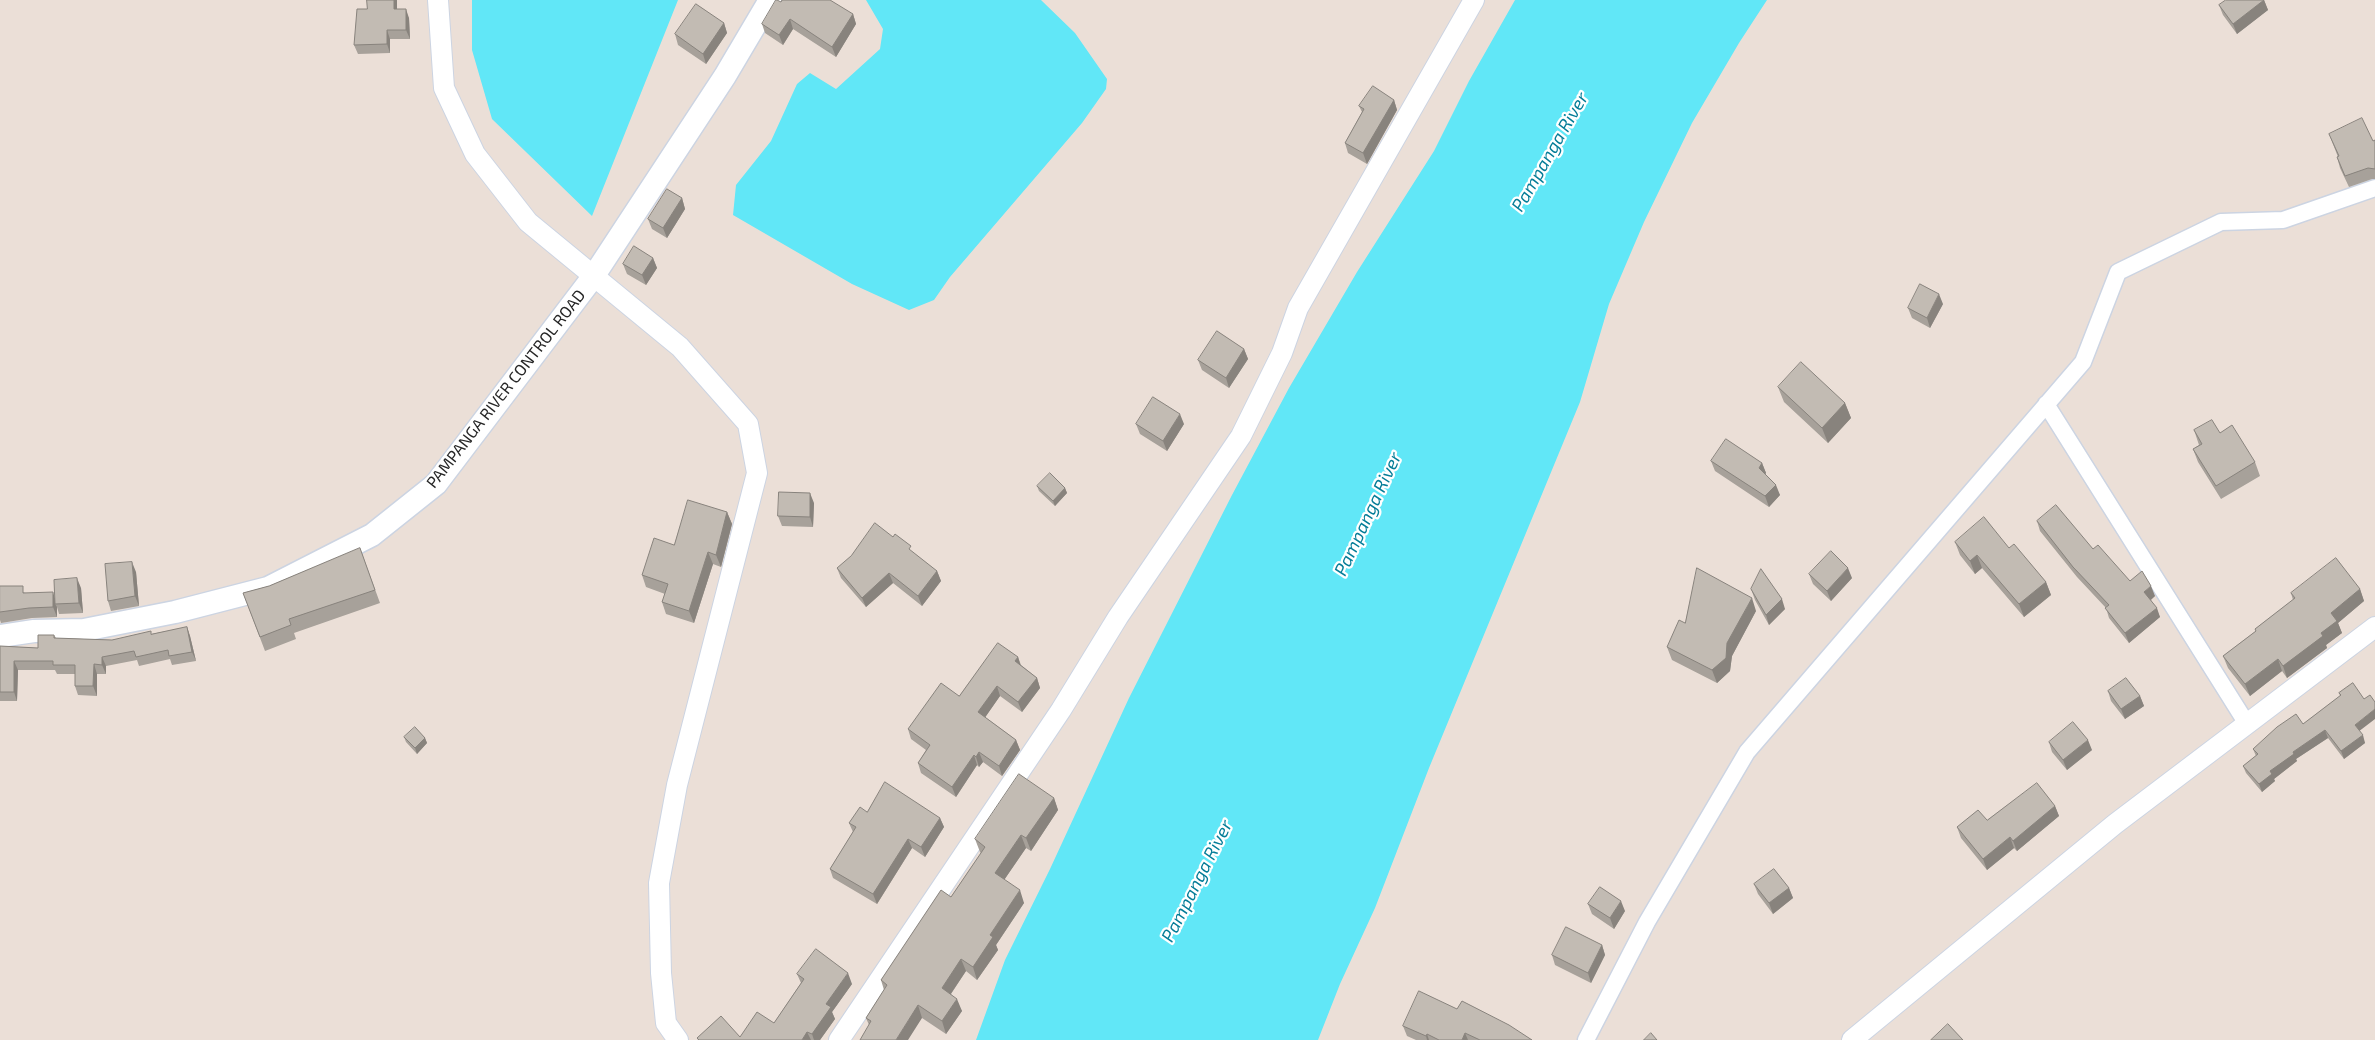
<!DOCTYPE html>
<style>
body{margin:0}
canvas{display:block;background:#ebdfd7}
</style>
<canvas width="2375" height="1040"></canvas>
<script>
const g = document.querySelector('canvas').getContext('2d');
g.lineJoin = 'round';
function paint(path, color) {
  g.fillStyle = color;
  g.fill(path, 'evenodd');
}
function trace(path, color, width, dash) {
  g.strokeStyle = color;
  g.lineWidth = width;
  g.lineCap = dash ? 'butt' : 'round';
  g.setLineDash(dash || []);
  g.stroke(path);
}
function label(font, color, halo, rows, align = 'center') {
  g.font = font + ' "Exo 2",sans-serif';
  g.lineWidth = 4.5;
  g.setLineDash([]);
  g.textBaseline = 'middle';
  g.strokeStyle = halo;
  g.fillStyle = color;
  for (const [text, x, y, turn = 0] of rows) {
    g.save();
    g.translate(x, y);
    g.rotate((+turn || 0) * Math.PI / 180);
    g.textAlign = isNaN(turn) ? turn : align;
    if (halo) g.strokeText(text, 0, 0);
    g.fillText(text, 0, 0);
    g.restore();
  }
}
paint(new Path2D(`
 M472,0h206l-86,216 -100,-97 -20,-69z
 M866,0h175l34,33 32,46 -1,10 -24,34 -132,154 -16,23 -25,10 -57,-26 -119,-69 3,-30 35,-44 26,-57 13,-11 26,16 44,-40 3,-20z
 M1515,0h252l-28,43 -47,80 -48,99 -35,82 -29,98 -151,366 -54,140 -35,76 -22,56h-342l29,-80 45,-91 79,-171 103,-203 57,-107 68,-116 77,-121 35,-70z`), '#61e7f7');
const minor = new Path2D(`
 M2046,404l201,320
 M1586,1040l61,-118 100,-170 336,-390 35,-90 103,-50 62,-2 92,-32`);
const tertiary = new Path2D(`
 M438,0l6,88 31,66 53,68 152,125 68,77 9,49 -80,312 -18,98 2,90 5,50 12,17
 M839,1040l222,-330 57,-93 123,-181 41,-83 16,-45 176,-308
 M1852,1040l263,-216 260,-197`);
const secondary = new Path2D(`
 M0,636l34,-5 50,-1 91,-18 93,-24 104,-53 64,-51 157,-207 132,-201 45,-76`);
trace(minor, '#ccd4e2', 19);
trace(tertiary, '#ccd4e2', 22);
trace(secondary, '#ccd4e2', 25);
trace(minor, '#fff', 16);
trace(tertiary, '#fff', 20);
trace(secondary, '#fff', 22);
paint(new Path2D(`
 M2264,0l4,10 -31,24 -14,-19 -4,-10z
 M781,2l72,12 3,10 -20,33 -43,-28 -10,16 -18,-12 -3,-9z
 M397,9l12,9 1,21h-20v14l-32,1 -4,-9z
 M724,23l3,10 -21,31 -28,-19 -3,-11z
 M1394,100l3,10 -30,54 -19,-11 -3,-10 17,-31 -3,-6z
 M2329,134l44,7 2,-1v39h-3l-23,8 -9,-19 -3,-11h1z
 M682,198l3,11 -18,29 -15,-9 -4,-10z
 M653,258l4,10 -11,17 -19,-11 -4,-10z
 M1943,304l-13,24 -18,-10 -4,-10z
 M1244,349l4,10 -19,29 -27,-18 -4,-10z
 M1778,387l67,16 6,15 -23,25 -44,-41z
 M1136,424h48l-17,27 -27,-17z
 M2194,430l26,3 35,29 5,14 -39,23 -23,-37 -5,-13 6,-4z
 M1711,461l51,2 4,10 -1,1 15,21 -11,12 -54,-36z
 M1037,486l28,2 2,5 -12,13 -16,-15z
 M814,503l-1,24 -31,-1 -4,-10z
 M727,512l5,12 -11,43 -8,-3 -19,59 -28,-9 -4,-12 3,-8 -19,-7 -4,-12 32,-30z
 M2037,521l56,28 37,32 25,15 -4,4 9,17 -31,26 -20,-25 -3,-10 -29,-31 -37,-46z
 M1955,542l91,40 5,13 -27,22 -42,-49 -7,6 -15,-19z
 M360,548l20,55 -86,30 2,6 -31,12 -22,-58 26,-7z
 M913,553l24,18 4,10 -19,25 -29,-23 -27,24 -25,-29 -4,-10z
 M136,572l3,34 -28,5 -3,-10z
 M1809,574l43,4 -21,23 -18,-17z
 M0,586l26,7 29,5 26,-10 2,25 -24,1 -2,-7v10l-25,1 -31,5 -1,-3z
 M1751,589l34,20 -16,16 -14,-25z
 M2360,589l4,12 -26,22 4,10 -16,12 1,3 -40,30 -5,-7 -32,25 -22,-28 -5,-12 33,-25 -1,-2 38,-29 -2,-7z
 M1756,611l-24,45 -2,15 -13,12 -45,-23 -5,-13 18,-24z
 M187,627l3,9 6,25 -24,4 -2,-6 -31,7 -2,-6 -31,6v8h-9v22l-19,-1 -3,-9v-12h-18l-2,-4h-37l-1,31h-17v-55l38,2 16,-13 2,3 56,2 40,-6z
 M1018,657l3,8 16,13 3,10 -18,24 -22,-16 -15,21 31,23 4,10 -18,26 -19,-14 -4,5 -2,-2 -21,32 -35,-24 -3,-10 8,-13 -15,-11 -3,-10z
 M2353,683l6,48 6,12 -21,16 -16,-21 -32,21 1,2 -23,18 1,2 -13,11 -16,-19 -3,-7 13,-10 -3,-7 50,-25 37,-28 -1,-3z
 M2108,691l32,5 4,10 -19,13 -14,-18z
 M404,737l21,1 2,5 -10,11 -11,-12z
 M2049,742l43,8 -25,20 -15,-18z
 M1054,798l4,12 -27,41 -5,-3 -22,32 20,23 -28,42 2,5 -21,30 -11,-9 -15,23 11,17 -16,23 -24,-16 -53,7 -3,-7 18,-28 -3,-10 70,-83 30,-44 -1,-1 -5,-13z
 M2055,806l4,10 -42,35 -3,-3 -27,22 -26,-32 -4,-11z
 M867,812l73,6 4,9 -19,30 -13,-9 -35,56 -44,-26 -3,-9 23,-37 -4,-9z
 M1754,884l35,4 4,10 -20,16 -15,-20z
 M1588,904l37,7 -11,18 -22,-15z
 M1602,945l3,10 -14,28 -36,-18 -3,-10z
 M797,974l55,10 -20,28 3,7 -15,21h-122l-1,-2 43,-1 34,-14 27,-40z
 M1457,1009l75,31h-116l-9,-4 -4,-10z`), '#a7a19a');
paint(new Path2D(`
 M394,0h3v18l-3,-9z
 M2264,0l4,10 -31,24 -4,-10z
 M406,9l3,9 1,21 -4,-9z
 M853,14l3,10 -20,33 -4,-10z
 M790,19l3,10 -10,16 -4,-10z
 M724,23l3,10 -21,31 -3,-10z
 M387,30l3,9v14l-3,-9z
 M1394,100l3,10 -30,54 -4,-11z
 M682,198l3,11 -18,29 -4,-10z
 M653,258l4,10 -11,17 -4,-10z
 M1939,294l4,10 -13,24 -3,-10z
 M1244,349l4,10 -19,29 -3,-10z
 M1845,403l6,15 -23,25 -6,-15z
 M1180,414l4,10 -17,27 -4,-10z
 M1762,463l4,10 -3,5 -4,-10z
 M1776,485l4,10 -11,12 -4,-11z
 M1065,488l2,5 -12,13 -2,-5z
 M810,493l4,10 -1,24 -3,-10z
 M727,512l5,12 -11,43 -5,-12z
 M708,552l5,12 -19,59 -5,-12z
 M1977,555l5,13 -7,6 -5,-13z
 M132,562l4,10 3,34 -4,-10z
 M1848,568l4,10 -21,23 -4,-10z
 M937,571l4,10 -19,25 -4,-10z
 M889,573l4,10 -27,24 -4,-9z
 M77,578l4,10 2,25 -4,-10z
 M2046,582l5,13 -27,22 -5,-13z
 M2151,586l4,10 -7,6 -4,-10z
 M2360,589l4,12 -26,22 4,10 -16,12 1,3 -40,30 -4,-12 48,-53z
 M53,592l3,10 -1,2 2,3v10l-4,-10z
 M1752,598l4,13 -24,45 -2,15 -13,12 -5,-13z
 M1782,599l3,10 -16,16 -3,-10z
 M2157,608l3,9 -31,26 -4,-10z
 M187,627l3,9 6,25 -4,-9z
 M102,657l4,9v8l-4,-9z
 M1018,657l3,10 -6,-6z
 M2278,659l4,12 -32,25 -5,-12z
 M14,661l4,9 -1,31 -3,-9z
 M94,664l3,10v22l-4,-10z
 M1037,678l3,10 -18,24 -4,-10z
 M997,686l3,10 -18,26 -4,-10z
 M2140,696l4,10 -19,13 -4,-10z
 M2375,709v10l-17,13 -3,-7z
 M2325,730l3,8 -32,21 1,2 -23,18 1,2 -13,11 -3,-8 11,-13 23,-19z
 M2363,735l2,8 -21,16 -3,-8z
 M425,738l2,5 -10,11 -2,-6z
 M1016,740l4,10 -18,26 -3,-10z
 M2088,740l4,10 -25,20 -4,-10z
 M979,752l4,10 -4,5 -3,-10z
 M974,755l3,10 -21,32 -4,-10z
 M1054,798l4,12 -27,41 -5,-13z
 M2055,806l4,10 -42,35 -4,-10z
 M940,818l4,9 -19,30 -4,-10z
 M1021,835l5,13 -26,38 -5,-13z
 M2010,837l4,11 -27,22 -4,-11z
 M908,839l4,9 -35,56 -4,-10z
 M1789,888l4,10 -20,16 -4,-11z
 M1020,890l4,13 -28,42 2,5 -21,30 -4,-13 17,-32z
 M1621,901l4,10 -11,18 -4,-11z
 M1602,945l3,10 -14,28 -3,-10z
 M961,959l5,12 -20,30 -4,-13z
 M848,973l4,11 -20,28 3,7 -15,21h-6l-2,-6 14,-30z
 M957,999l5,12 -16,23 -4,-13z
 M918,1005l4,13 -14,22h-12z
 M807,1032l4,8h-9z
 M1465,1033l3,7h-6z
 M1427,1034l2,6h-2l-1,-4z`), '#88837d');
const building = new Path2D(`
 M367,0h27v9h12v21h-19v14l-33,1 3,-36h10z
 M776,0h1l4,2 1,-2h48l23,14 -21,33 -42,-28 -11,16 -17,-11z
 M2226,0h38l-31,24 -14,-19z
 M696,4l28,19 -21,31 -28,-20z
 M1373,86l21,14 -31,53 -18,-10 19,-34 -5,-3z
 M2362,118l11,23 2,-1v29l-7,-1 -23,8 -8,-19 2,-1 -10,-22z
 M667,189l15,9 -19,30 -15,-9z
 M634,246l19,12 -11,17 -19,-11z
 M1920,284l19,10 -12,24 -19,-10z
 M1217,331l27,18 -18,29 -28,-18z
 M1801,362l44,41 -23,25 -44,-41z
 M1153,397l27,17 -17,27 -27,-17z
 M2212,420l8,13 12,-8 23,37 -39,24 -23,-37 9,-5 -8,-14z
 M1726,439l36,24 -3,5 17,17 -11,11 -54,-35z
 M1050,473l15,15 -12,13 -16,-15z
 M779,492l31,1v24l-32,-1z
 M688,500l39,12 -11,43 -8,-3 -19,59 -27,-9 6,-18 -26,-9 12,-37 20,7z
 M2056,505l37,44 5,-4 32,36 12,-10 9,15 -7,6 13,16 -32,25 -20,-25 4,-3 -36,-38 -36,-46z
 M1984,517l25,31 5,-4 32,38 -27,22 -42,-49 -7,6 -15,-19z
 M875,523l18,14 2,-3 16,12 -2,3 28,22 -19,25 -29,-23 -27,25 -25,-30 14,-12z
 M360,548l15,42 -86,29 2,6 -31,12 -17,-44 26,-7z
 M1831,551l17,17 -21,23 -18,-17z
 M2336,558l24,31 -29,24 6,8 -16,12 2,3 -40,30 -5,-7 -33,25 -22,-28 33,-25 -1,-2 40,-31 -4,-5z
 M132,562l3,34 -27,5 -3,-37z
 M1697,568l55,30 -25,45 -1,15 -14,12 -45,-23 12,-27 6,3z
 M1761,569l21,30 -16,16 -15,-26z
 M77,578l2,25 -24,1 -1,-24z
 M0,586h23v7l30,-1v15l-24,1 -29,4z
 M187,627l5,25 -23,4 -1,-6 -32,7 -2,-6 -32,6v8l-8,-1 -1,22h-18v-21h-22v-4h-39v31h-14v-46l38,2v-13h16v3l58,2 39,-9v3z
 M998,643l20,14 -3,4 22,17 -19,24 -21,-16 -19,26 38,28 -17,26 -20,-14 -3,5 -2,-2 -22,32 -34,-24 12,-18 -22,-16 33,-46 18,13z
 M2126,678l14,18 -19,13 -13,-18z
 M2353,683l11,16 6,-4 5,7v7l-20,16 8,10 -22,16 -16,-21 -32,22 1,2 -24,17 2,3 -13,10 -16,-18 15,-12 -5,-5 24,-22 19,-13 7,10 38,-29 -2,-2z
 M2073,722l15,18 -25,20 -14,-18z
 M415,727l10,11 -10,10 -11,-11z
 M1019,774l35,24 -28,40 -5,-3 -26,38 25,17 -30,45 3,2 -20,30 -12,-8 -19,29 15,11 -15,22 -24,-16 -22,35h-36l11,-19 -5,-3 21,-33 -6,-5 60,-90 10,7 34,-50 -10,-8z
 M885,782l55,36 -19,29 -13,-8 -35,55 -43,-25 26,-42 -7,-4 11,-16 7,5z
 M2037,783l18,23 -42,35 -3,-4 -27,22 -26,-32 21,-17 9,10z
 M1774,869l15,19 -20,15 -15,-19z
 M1600,887l21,14 -11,17 -22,-14z
 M1566,927l36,18 -14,28 -36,-18z
 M816,949l32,24 -22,31 5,3 -19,27 -5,-2 -5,8h-103l-2,-2 24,-22 19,21 17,-25 17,11 30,-44 -7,-5z
 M1419,991l38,18 5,-8 47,24 23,15h-52l-15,-7 -3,7h-23l-12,-6 -1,2 -23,-10z
 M1948,1024l15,16h-32z
 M1651,1033l6,7h-13z`);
paint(building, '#c2bbb3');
trace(building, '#88837d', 1);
label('16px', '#272727', '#fff', [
 ["PAMPANGA RIVER CONTROL ROAD",506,389,-52]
]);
label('italic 18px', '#057d98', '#fff', [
 ["Pampanga River",1550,152,-60],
 ["Pampanga River",1368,514,-65],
 ["Pampanga River",1197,881,-63]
]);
</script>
